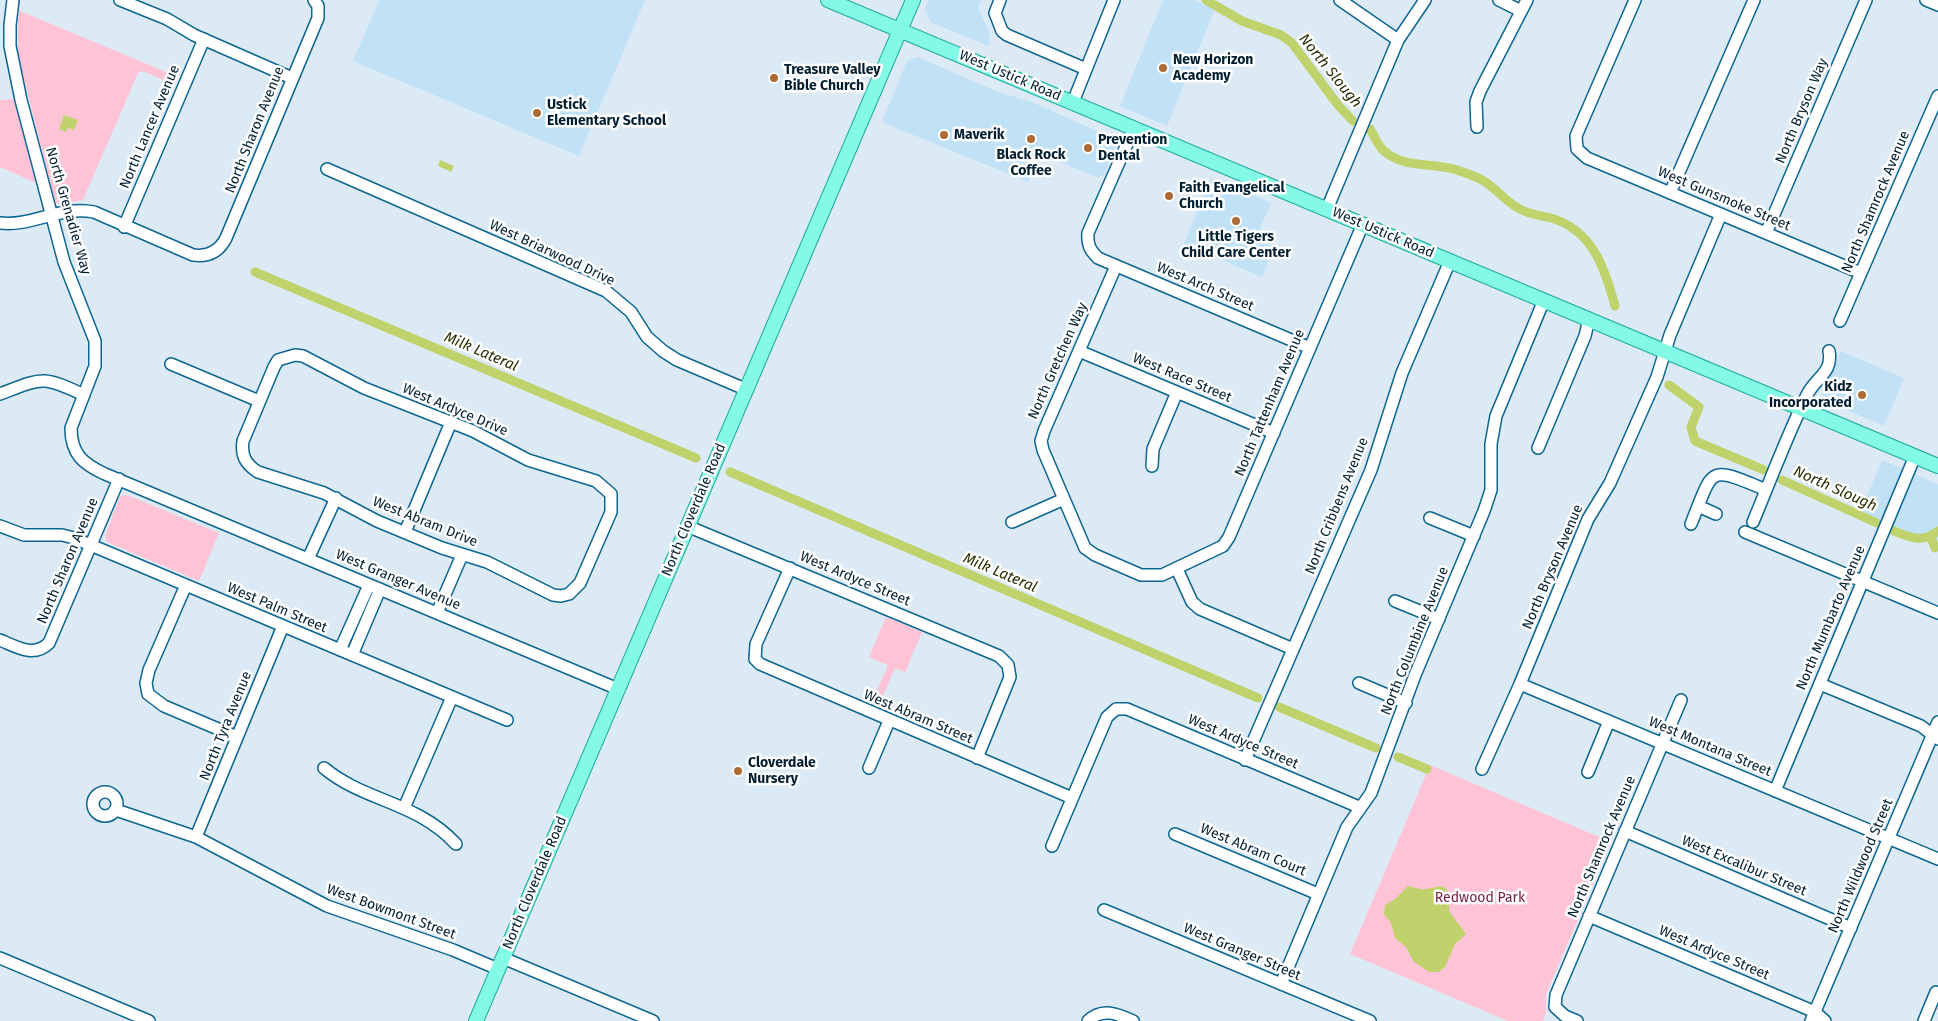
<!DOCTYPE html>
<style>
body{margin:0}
canvas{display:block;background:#dbeaf4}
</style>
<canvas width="1938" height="1021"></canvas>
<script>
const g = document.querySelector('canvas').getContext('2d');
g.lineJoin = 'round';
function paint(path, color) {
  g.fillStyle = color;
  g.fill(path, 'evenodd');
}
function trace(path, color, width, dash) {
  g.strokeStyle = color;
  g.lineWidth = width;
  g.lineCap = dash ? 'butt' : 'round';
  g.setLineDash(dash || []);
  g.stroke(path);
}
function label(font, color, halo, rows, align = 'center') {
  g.font = font + ' "Fira Sans",sans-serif';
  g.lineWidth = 5;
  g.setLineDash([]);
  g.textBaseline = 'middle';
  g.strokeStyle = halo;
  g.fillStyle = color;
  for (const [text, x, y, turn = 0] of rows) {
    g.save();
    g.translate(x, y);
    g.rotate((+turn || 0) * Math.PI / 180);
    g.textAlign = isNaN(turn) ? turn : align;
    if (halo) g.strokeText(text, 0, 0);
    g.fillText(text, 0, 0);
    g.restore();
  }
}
paint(new Path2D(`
 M379,0h266l-66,156 -226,-95z
 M929,0h52l-3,8 12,26 -1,12 -59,-24 -5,-14z
 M1163,0h30l22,9 -48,117 -47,-20z
 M918,57l80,35 34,10 85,38 -13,36 -8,1 -56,-23 -12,28 -146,-60 25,-61z
 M1211,178l60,25 -15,35 18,9 -12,30 -78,-33z
 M1841,351l63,27 -20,48 -63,-27z
 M1882,460l56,24v54l-6,4 -71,-31z`), '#c1e1f7');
paint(new Path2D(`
 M18,10l160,67 -3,8 -32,-14 -5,2 -55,127 -22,5 -6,-3 -37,-147z
 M14,99l22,84 -36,-16v-67z
 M127,495l92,38 -20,48 -92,-39 -2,-6 15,-40z
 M886,617l36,15 -17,40 -10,-4 -17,39 -7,-3 17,-39 -19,-8z
 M1430,765l181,77 -65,152v18l-3,9h-35l-158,-67z`), '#fec4d6');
paint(new Path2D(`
 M64,115l14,5 -4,10 -6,-2 -2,4 -7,-3z
 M440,160l14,6 -3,6 -13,-6z
 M1408,886c5,1 12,4 17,3 11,0 15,-7 24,3v19l17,23 -11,10 -10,23 -7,5h-9l-16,-11 -7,-14 -11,-9 -4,-15 -7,-9 1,-9 10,-6z`), '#bfd26b');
trace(new Path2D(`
 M1206,0l36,21 39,14 11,8 46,62 15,16
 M1370,129c4,6 8,17 14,22 21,18 49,11 73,19 8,3 18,6 25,10 13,7 23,21 36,28 11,7 22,7 33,10 42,12 54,51 64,88
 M255,272l441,186
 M1669,385l30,22 -8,20 4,14 69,29
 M730,472l528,226
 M1782,480l95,43
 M1892,530c17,7 29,14 46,1
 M1931,537l4,11
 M1279,707l97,41
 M1398,757l29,12`), '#bfd26b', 9);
const minor = new Path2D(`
 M13,0l-3,25v21l11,54 43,162 31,79v25l-24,62c0,26 12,36 34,46l513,215
 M120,0l47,19 27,16 98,43
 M1000,0l-5,13 7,18 5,4 79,34
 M1340,0l58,40
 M1499,0l22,11
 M1635,0l-59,136 1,13 10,9 274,115
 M1926,0l12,5
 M1073,102l41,-102
 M1477,127l-1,-25 4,-11 47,-91
 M1134,128l-46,105c-1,12 2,17 10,25l212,90
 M327,169l279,122 25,21 16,25 16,14 14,9 68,29
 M1670,193l84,-193
 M1327,209l71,-169 27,-40
 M0,223c32,4 61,-18 94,-11l99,43c15,2 26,-3 33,-17l92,-220v-12l-4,-6
 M124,227l80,-188
 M1766,233l100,-233
 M1840,321l98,-225
 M1079,351l195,82
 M295,355l8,1 61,32 109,43 55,29 68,21 15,13v18l-31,71 -11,11 -8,2 -8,-1 -66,-33 -45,-14 -65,-27 -53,-28 -66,-21c-13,-8 -17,-17 -15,-31l31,-74 4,-7z
 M171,364l88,37
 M0,394c42,-16 42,-19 84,1
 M1538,448l47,-112 4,-17
 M1152,466l1,-17 24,-57
 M1064,499l21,49 10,7 46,20h21l61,-29 6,-9 134,-313
 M1698,506l18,8
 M1430,518l44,18
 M1012,522l52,-23 -21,-49 -2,-9 3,-10 72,-165
 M1753,522c18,-43 34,-87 55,-129 9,-16 25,-21 21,-42
 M1691,524c23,-57 16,-59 75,-34
 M0,526l24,9h38l12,3 433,182
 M687,526l312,130 9,9 2,12 -33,81
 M405,532l46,-110
 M1745,532l193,81
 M308,559l28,-61
 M790,568l-34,76 -1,15 5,5 312,134
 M1177,569l15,33 8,7 93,40
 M186,585l-37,85 -3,13 2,11 16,12 73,31
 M1395,601l44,18
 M437,613l25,-58
 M0,640c17,7 34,18 49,3l70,-164
 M340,650l29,-65
 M352,655l28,-66
 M1359,683l47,20
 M1520,684l418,175
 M1820,684l101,42 17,13
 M1245,760l126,-290 31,-97 48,-112
 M324,768c41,34 92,33 132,76
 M869,768l20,-47
 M1482,769l38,-85 68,-165 22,-36 47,-106 13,-42 51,-121
 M1588,772l21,-51
 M1775,791l140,-335
 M93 804a12 12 0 1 1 24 0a12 12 0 1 1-24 0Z
 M404,808l48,-111
 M116,810l80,27 131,69 126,44 45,19
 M1625,831l226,97
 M1175,834l143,60
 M196,837l87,-211
 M1052,846l55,-129 9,-8h11l232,98
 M1104,910l266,111
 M1589,916l226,96 10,9
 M0,958l149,63
 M503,958l150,63
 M1281,984l66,-157 24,-34 44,-118 69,-164 7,-21v-46l5,-28 48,-116
 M1088,1021c14,-14 30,-7 45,0
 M1577,1021l-12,-5 -10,-9 1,-12 125,-295
 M1811,1021l127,-299
 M1924,1021l12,-29`);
const major = new Path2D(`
 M828,0l1110,466
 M476,1021l437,-1021`);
trace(minor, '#0d6691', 14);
trace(major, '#1fab9c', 16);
trace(minor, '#fff', 11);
trace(major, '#82fae6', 14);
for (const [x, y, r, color] of [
 [1163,68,5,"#ac6b35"],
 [774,78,5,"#ac6b35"],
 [537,113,5,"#ac6b35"],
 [944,135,5,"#ac6b35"],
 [1031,139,5,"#ac6b35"],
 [1088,148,5,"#ac6b35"],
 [1169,196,5,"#ac6b35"],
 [1236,221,5,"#ac6b35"],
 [1862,395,5,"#ac6b35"],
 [738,771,5,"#ac6b35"]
]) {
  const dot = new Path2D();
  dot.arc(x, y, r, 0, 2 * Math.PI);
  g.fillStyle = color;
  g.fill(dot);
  trace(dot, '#fff', 2);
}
label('bold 14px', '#001e30', '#fff', [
 ["New Horizon",1173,60],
 ["Academy",1173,76],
 ["Treasure Valley",784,70],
 ["Bible Church",784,86],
 ["Ustick",547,105],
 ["Elementary School",547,121],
 ["Maverik",954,135],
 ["Prevention",1098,140],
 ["Dental",1098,156],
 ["Black Rock",1031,155,"center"],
 ["Coffee",1031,171,"center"],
 ["Faith Evangelical",1179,188],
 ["Church",1179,204],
 ["Little Tigers",1236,237,"center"],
 ["Child Care Center",1236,253,"center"],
 ["Kidz",1852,387,"right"],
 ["Incorporated",1852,403,"right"],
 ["Cloverdale",748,763],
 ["Nursery",748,779]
], 'left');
label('14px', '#001e30', '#fff', [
 ["West Ustick Road",1010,76,23],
 ["North Bryson Way",1802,111,-67],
 ["North Lancer Avenue",150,127,-67],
 ["North Sharon Avenue",255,130,-68],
 ["West Gunsmoke Street",1724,199,23],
 ["North Shamrock Avenue",1876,202,-67],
 ["North Grenadier Way",68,211,74],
 ["West Ustick Road",1383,233,23],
 ["West Briarwood Drive",552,253,25],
 ["West Arch Street",1205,287,23],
 ["North Gretchen Way",1058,361,-66],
 ["West Race Street",1182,378,23],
 ["North Tattenham Avenue",1270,403,-67],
 ["West Ardyce Drive",455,410,23],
 ["North Cribbens Avenue",1337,506,-68],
 ["North Cloverdale Road",694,510,-67],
 ["West Abram Drive",425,522,22],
 ["North Sharon Avenue",68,561,-67],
 ["North Bryson Avenue",1553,567,-67],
 ["West Ardyce Street",855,579,23],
 ["West Granger Avenue",398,580,23],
 ["West Palm Street",277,608,23],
 ["North Mumbarto Avenue",1831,618,-67],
 ["North Columbine Avenue",1415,641,-68],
 ["West Abram Street",918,717,23],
 ["North Tyra Avenue",226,726,-68],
 ["West Ardyce Street",1243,742,23],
 ["West Montana Street",1710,747,23],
 ["North Shamrock Avenue",1602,847,-67],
 ["West Abram Court",1253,850,23],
 ["West Excalibur Street",1744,866,23],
 ["North Wildwood Street",1861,866,-67],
 ["North Cloverdale Road",535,883,-67],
 ["West Bowmont Street",391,912,20],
 ["West Granger Street",1242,952,23],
 ["West Ardyce Street",1714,953,23]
]);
label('14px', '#731a42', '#fff', [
 ["Redwood Park",1480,898]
]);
label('italic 15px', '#293003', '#fff', [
 ["North Slough",1330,71,51],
 ["Milk Lateral",481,352,23],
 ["North Slough",1835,489,24],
 ["Milk Lateral",1000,573,23]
]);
</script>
